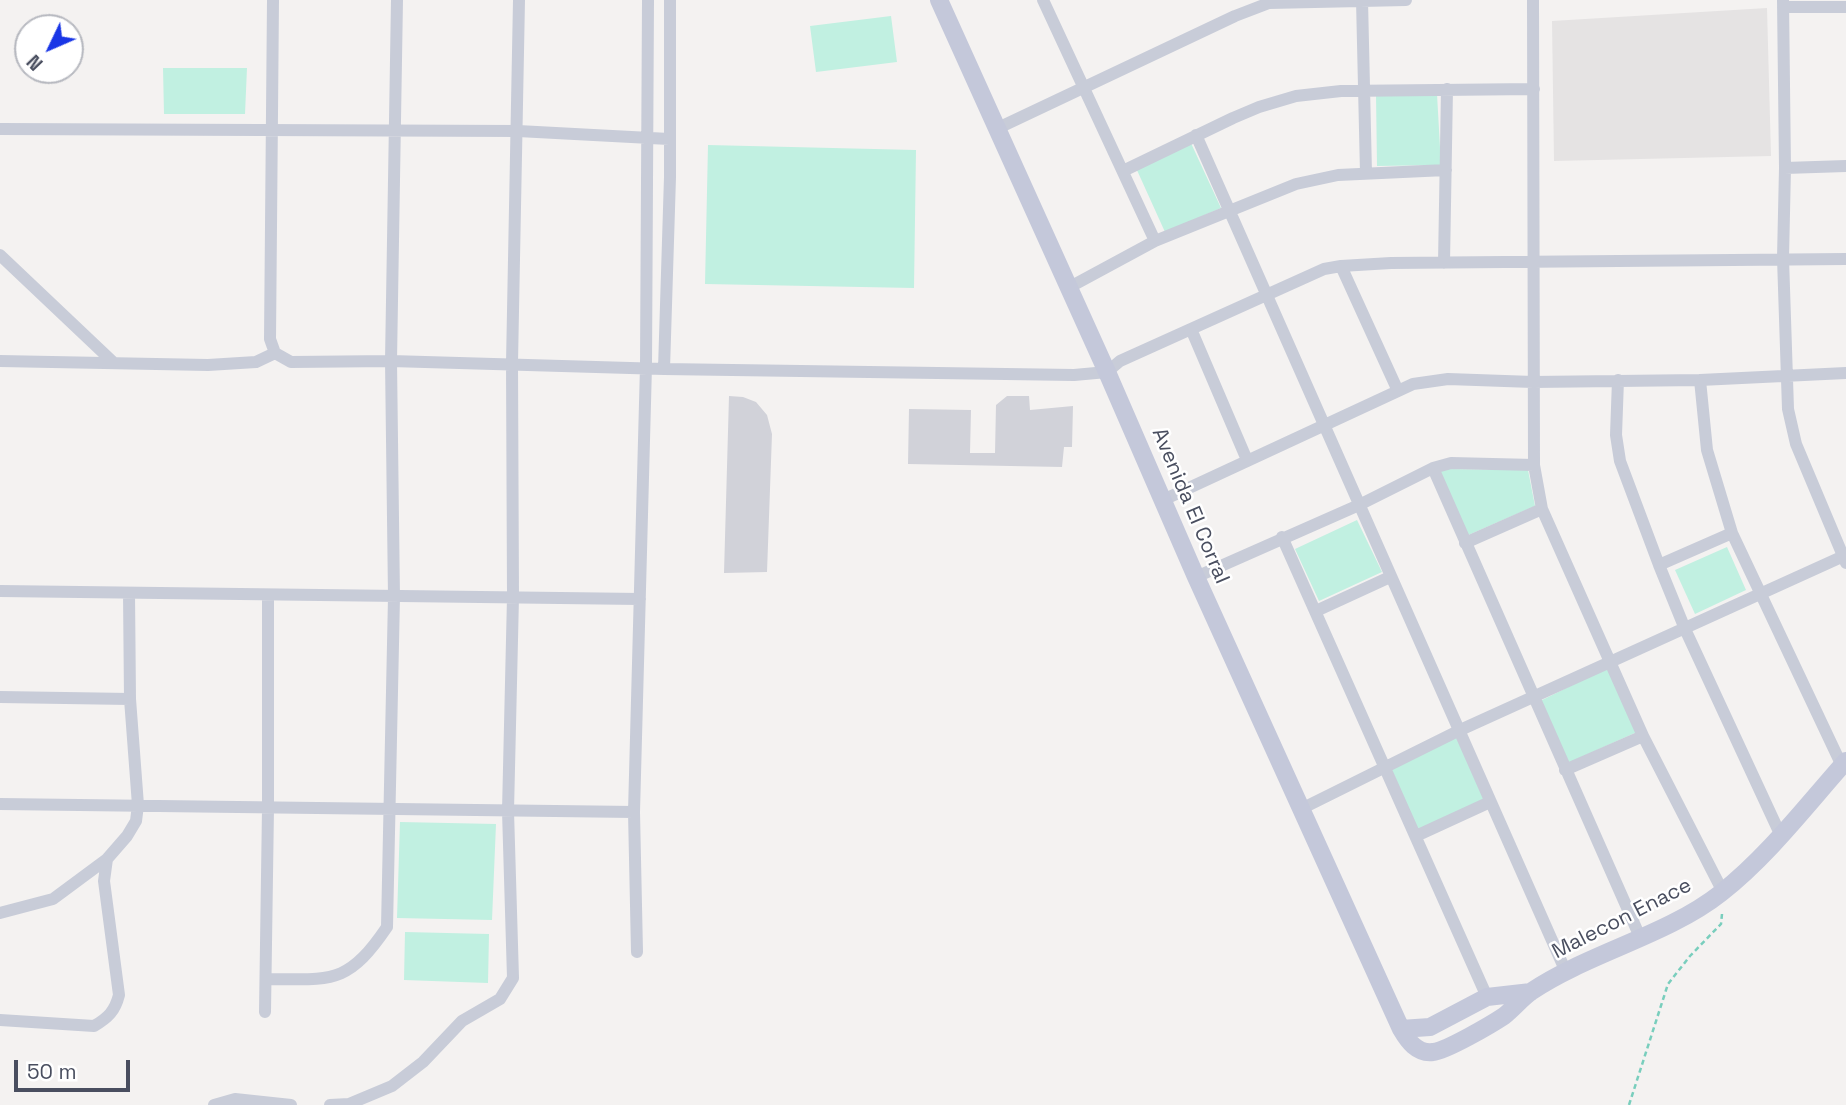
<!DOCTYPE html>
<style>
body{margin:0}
#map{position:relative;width:1846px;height:1105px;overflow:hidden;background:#f4f2f1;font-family:"Space Grotesk",sans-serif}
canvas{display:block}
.north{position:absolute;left:14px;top:14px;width:70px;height:70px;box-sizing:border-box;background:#fff;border:2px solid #b6b8bf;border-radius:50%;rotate:226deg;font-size:19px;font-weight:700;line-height:28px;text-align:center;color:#494e5f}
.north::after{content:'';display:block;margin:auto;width:24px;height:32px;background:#1936e6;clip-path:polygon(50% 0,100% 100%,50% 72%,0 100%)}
.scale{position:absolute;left:14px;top:1060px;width:116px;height:32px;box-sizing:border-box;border:4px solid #494e5f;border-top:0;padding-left:9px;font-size:21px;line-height:24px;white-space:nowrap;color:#494e5f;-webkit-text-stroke:5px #fff;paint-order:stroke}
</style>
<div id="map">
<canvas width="1846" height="1105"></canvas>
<div class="north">N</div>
<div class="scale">50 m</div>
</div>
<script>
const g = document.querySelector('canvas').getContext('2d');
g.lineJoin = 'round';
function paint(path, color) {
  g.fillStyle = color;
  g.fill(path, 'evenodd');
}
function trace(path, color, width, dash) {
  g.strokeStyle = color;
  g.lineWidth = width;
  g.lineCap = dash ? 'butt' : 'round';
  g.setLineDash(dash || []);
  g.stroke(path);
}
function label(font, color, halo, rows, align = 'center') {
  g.font = font + ' "Space Grotesk",sans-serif';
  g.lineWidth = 5;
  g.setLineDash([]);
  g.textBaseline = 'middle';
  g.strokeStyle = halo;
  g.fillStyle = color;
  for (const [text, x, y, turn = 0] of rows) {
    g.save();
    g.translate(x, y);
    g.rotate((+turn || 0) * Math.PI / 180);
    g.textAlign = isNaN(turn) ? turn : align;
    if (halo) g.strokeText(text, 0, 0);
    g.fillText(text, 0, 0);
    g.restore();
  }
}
paint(new Path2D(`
 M1767,8l4,148 -217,5 -2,-140z`), '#e5e3e3');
paint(new Path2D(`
 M891,16l6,46 -81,10 -6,-46z
 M163,68h84l-2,46h-81z
 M1437,94l4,71 -64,1 -1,-71z
 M1190,141l31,67 -56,24 -29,-64z
 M708,145l208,5 -2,138 -209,-4z
 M1447,469l81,1 7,36 -69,30 -28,-64z
 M1357,520l25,52 -63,29 -24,-52z
 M1727,547l19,43 -51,24 -20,-44z
 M1607,668l30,64 -69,31 -28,-62z
 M1456,737l30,63 -68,30 -27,-62z
 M400,822l96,2 -4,96 -95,-2z
 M405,932l84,2 -1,49 -84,-3z`), '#c1f0e1');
paint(new Path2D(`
 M729,396l14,1 13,5 11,13 5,19 -5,138 -43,1z
 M1007,396h22l1,14 43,-4 -1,41h-8l-2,20 -154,-3 1,-55 62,1 -1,43h25l1,-48z`), '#d1d2d9');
trace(new Path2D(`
 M1629,1105l39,-121 22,-28 31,-32 1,-10`), '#79cebd', 2.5, [5, 3.5]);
trace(new Path2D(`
 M273,0l-3,339 5,14 16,9 100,-1 273,8 410,6 33,-3 13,-11 204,-92 17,-3 50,-3 455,-4
 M1043,0l112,241
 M1362,0l4,173
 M1533,0l1,465 8,44 101,227 80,156
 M1783,0l2,168 -2,90 5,151 8,35 50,119
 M1783,7h63
 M0,129l518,2 151,8
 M996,129l239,-113 34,-13 137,-3
 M1196,135l370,837
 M1785,168l61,-2
 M1123,171l110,-53 26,-11 37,-11 45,-5 193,-2
 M0,255l114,108
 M1444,263l3,-174
 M1341,266l57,125
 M1068,288l87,-47 141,-57 42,-9 108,-5
 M1191,329l56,131
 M0,361l208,4 48,-3 19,-9
 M664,369l6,-192v-177
 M1618,380l-2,55 4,26 39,104 26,64 96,207
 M1700,380l7,70 25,83 110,233
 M1433,468l207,469
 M1163,500l235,-109 15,-7 35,-5 85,3 167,-2 146,-7
 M1282,537l205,460
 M1465,543l77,-34
 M1659,565l73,-32
 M1196,577l163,-72 74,-37 18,-5 83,2
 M0,591l640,8
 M1316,611l74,-34
 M0,697l130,2
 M1565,770l78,-34
 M0,804l634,8
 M1301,809l157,-78 388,-176
 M1416,836l74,-34
 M0,913l53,-14 54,-40
 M637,952l-3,-140 12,-446 2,-366
 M266,979c65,0 81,7 121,-52l7,-330 -3,-236 6,-361
 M265,1012l3,-204v-213
 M0,1020l94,6c14,-8 21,-15 25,-31l-15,-114 3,-22 20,-23 9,-15 2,-16 -8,-106 -1,-106
 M214,1105l21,-6 56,6
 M330,1105l19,-1 43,-18 31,-24 39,-41 38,-22 13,-21 -5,-167 5,-214 -1,-234 7,-363`), '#c8ccd8', 12);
trace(new Path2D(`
 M939,0l168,372 89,205 205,452c7,12 16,25 32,23 13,-1 59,-28 71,-36 10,-8 18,-18 28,-25 57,-38 136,-56 189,-98 47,-37 85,-87 125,-132
 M1401,1029l29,-2 57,-30 44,-5`), '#c4c8da', 18);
label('21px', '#494e5f', '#fff', [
 ["Avenida El Corral",1190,506,67],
 ["Malecon Enace",1622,919,-27]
]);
</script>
